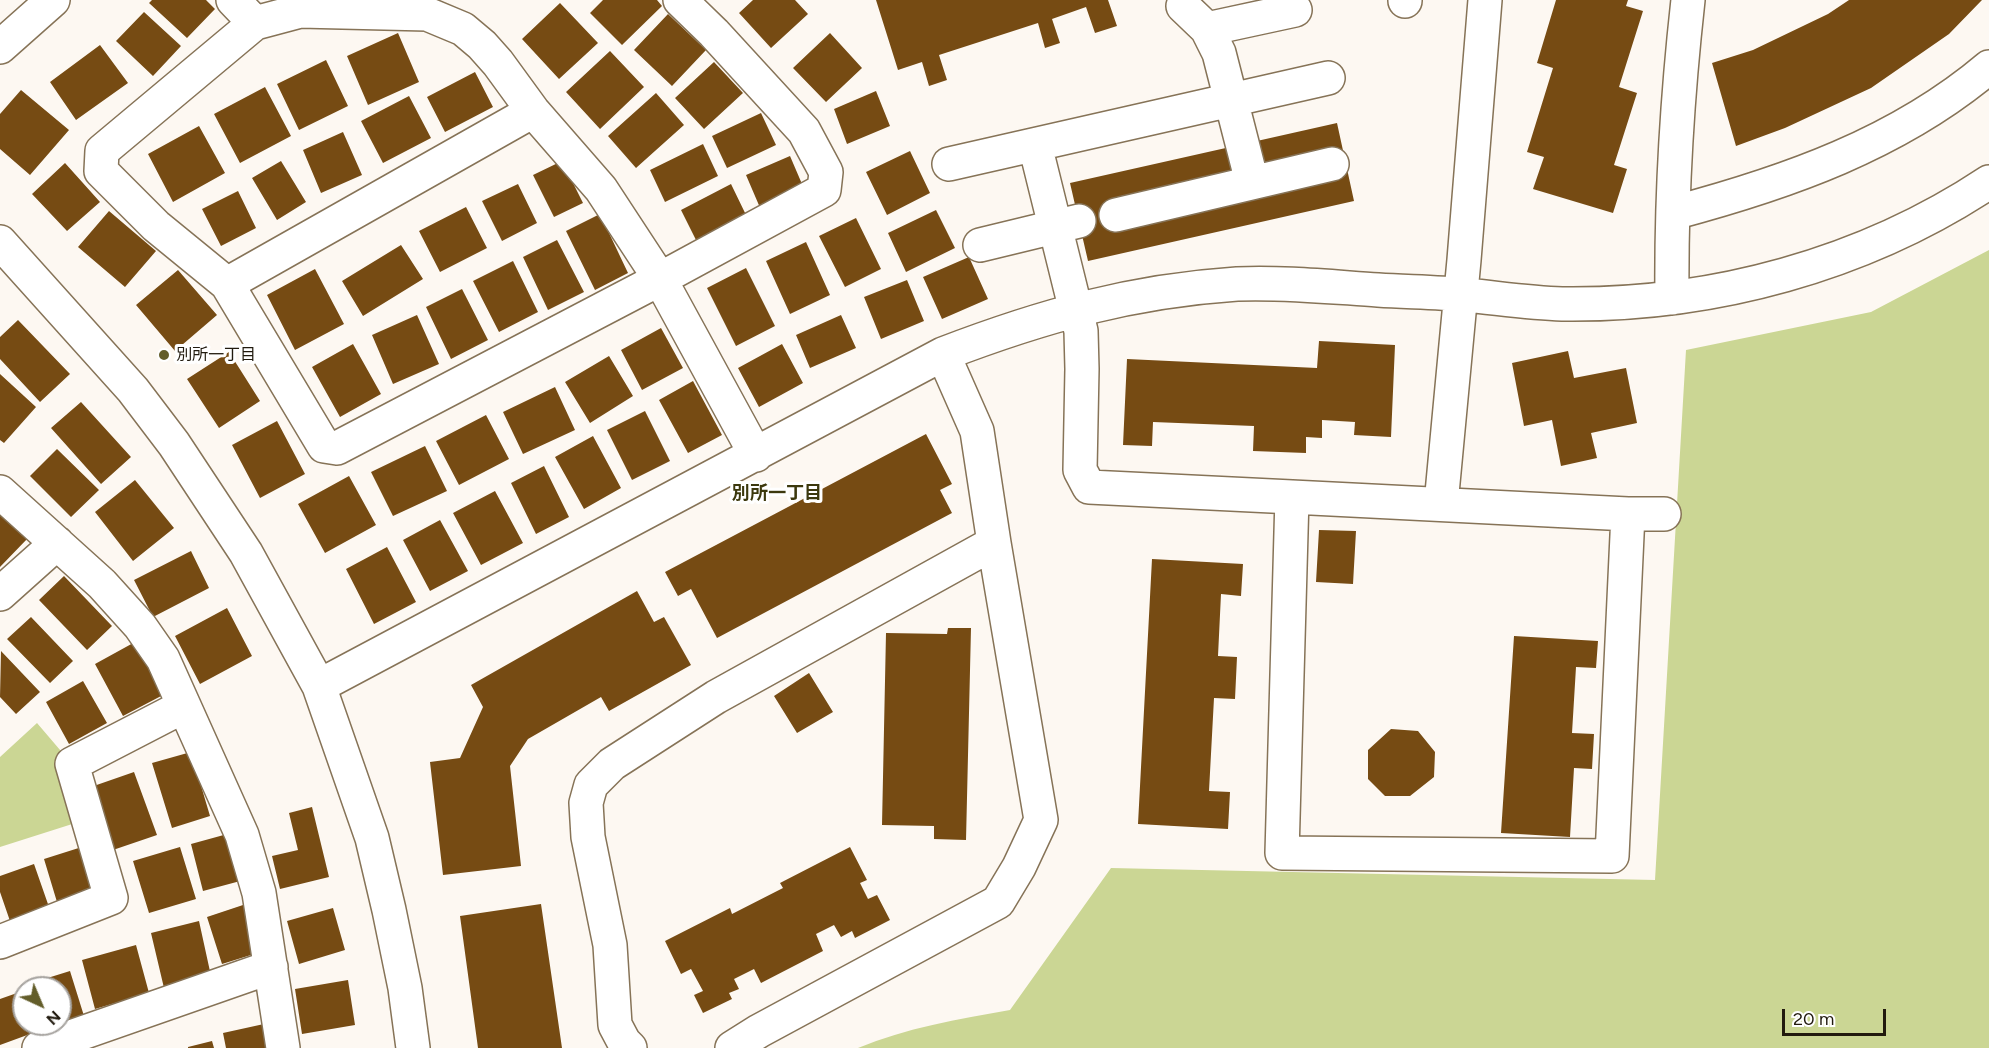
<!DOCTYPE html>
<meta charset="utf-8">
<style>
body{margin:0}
#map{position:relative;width:1989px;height:1048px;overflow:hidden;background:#fdf8f2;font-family:Figtree,sans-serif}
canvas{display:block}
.north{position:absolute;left:12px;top:976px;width:60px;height:60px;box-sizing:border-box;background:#fff;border:2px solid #a6a39f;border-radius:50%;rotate:136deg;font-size:16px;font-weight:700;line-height:24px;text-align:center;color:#211a0e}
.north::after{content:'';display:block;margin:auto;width:21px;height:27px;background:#635d2a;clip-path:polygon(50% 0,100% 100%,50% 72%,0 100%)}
.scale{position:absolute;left:1782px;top:1009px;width:104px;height:27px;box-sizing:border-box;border:3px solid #211a0e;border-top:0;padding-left:8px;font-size:18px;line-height:21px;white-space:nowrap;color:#211a0e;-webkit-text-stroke:4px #fff;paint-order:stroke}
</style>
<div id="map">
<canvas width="1989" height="1048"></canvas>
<div class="north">N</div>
<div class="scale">20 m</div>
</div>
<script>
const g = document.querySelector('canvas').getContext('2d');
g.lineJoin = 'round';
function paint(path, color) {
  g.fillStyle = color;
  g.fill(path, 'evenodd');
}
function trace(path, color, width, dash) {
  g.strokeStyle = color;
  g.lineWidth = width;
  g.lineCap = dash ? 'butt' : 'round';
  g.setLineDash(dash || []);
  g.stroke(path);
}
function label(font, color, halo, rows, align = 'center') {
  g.font = font + ' Figtree,"Noto Sans JP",sans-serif';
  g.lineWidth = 6;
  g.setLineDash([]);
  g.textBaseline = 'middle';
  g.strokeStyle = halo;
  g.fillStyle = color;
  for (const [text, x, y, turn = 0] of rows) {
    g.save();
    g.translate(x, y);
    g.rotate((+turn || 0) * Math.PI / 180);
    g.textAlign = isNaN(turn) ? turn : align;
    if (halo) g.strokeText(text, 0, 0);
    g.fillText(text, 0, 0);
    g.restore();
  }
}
paint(new Path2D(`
 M1989,250v798h-1131c48,-20 100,-29 152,-38l101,-142 544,12 31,-530 185,-38z
 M37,723l35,41 16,55 -88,28v-90z`), '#cbd694');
paint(new Path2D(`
 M152,0h54l9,9 -28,29 -38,-35z
 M603,0h54l5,6 -40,39 -32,-32z
 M753,0h42l13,14 -37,34 -32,-35z
 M876,0h232l9,26 -22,7 -9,-26 -34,12 8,24 -15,5 -7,-25 -99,32 8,25 -18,6 -7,-24 -24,8z
 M1556,0h72l-2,6 17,5 -24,76 18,6 -23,72 13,4 -14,44 -80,-24 11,-32 -17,-5 26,-84 -16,-5z
 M1849,0h133l-33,34 -78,54 -86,40 -49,18 -24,-83 41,-13 75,-36z
 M560,3l38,40 -39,36 -37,-40z
 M144,12l37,34 -28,30 -37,-35z
 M668,14l38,36 -34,36 -38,-36z
 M398,33l21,49 -51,23 -21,-49z
 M830,33l32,35 -36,34 -33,-34z
 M100,45l28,38 -52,37 -26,-38z
 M610,51l34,36 -44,42 -34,-37z
 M326,60l22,46 -49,24 -22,-46z
 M714,62l29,31 -39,36 -29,-31z
 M475,72l18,35 -48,25 -18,-35z
 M265,87l26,49 -51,27 -26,-49z
 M21,90l48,40 -39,45 -30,-26v-35z
 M876,91l14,35 -43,18 -13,-35z
 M656,93l28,32 -48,43 -28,-32z
 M409,96l22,42 -48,25 -22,-42z
 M761,113l15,32 -49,23 -15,-32z
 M1337,123l17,78 -266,60 -18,-78z
 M199,126l26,47 -52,29 -25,-48z
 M343,132l19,43 -41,18 -18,-43z
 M703,144l15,32 -53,26 -15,-32z
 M910,151l20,42 -43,22 -21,-43z
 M790,156l15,35 -44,19 -15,-35z
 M281,161l25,41 -29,18 -25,-42z
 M562,161l21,42 -29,14 -21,-42z
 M65,163l35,39 -33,29 -35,-37z
 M518,184l19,39 -35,18 -20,-40z
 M731,184l16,33 -50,25 -16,-32z
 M238,191l18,37 -35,18 -19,-37z
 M466,207l21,41 -47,24 -21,-41z
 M936,210l19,38 -49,24 -18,-39z
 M109,211l47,40 -31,36 -47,-40z
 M600,214l28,59 -33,17 -29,-59z
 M856,218l25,51 -36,18 -26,-51z
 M557,240l27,52 -36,18 -25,-53z
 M806,242l24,53 -40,19 -24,-53z
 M401,245l22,34 -60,37 -21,-35z
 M969,257l19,42 -46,20 -19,-42z
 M513,261l25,51 -39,20 -26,-51z
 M746,268l29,58 -39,20 -29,-58z
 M315,269l29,55 -49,26 -28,-55z
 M178,270l39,45 -42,36 -39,-46z
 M907,280l17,41 -43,18 -17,-42z
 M462,289l26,51 -37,19 -25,-52z
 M417,315l22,49 -46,20 -21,-49z
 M841,315l15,33 -46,20 -14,-33z
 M18,320l52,54 -30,28 -40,-43v-22z
 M661,328l22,40 -41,22 -21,-40z
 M1319,341l76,4 -4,92 -37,-2 1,-13 -33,-2v18l-16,-1v16l-53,-2 1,-25 -101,-4 -1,24 -29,-1 4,-86 190,9z
 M353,344l28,50 -41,23 -28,-50z
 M782,344l21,39 -44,24 -21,-39z
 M1568,351l6,27 52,-10 11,55 -46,10 6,25 -36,8 -9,-46 -28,6 -12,-63z
 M229,352l31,49 -41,27 -32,-49z
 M609,356l24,40 -43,27 -25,-41z
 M0,374l36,33 -32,36 -4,-3z
 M693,381l29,54 -34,18 -29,-53z
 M555,387l20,43 -52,24 -20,-42z
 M81,402l50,55 -30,27 -50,-56z
 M645,411l25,50 -38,19 -25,-50z
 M486,415l23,44 -50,26 -23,-44z
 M277,421l28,53 -45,24 -28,-53z
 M926,434l26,50 -12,6 12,23 -235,125 -26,-49 -13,7 -13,-24z
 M593,436l28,52 -37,21 -29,-52z
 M425,446l22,45 -54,25 -22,-44z
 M57,449l42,41 -28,27 -41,-41z
 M544,466l25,51 -33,17 -25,-51z
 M349,476l27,49 -51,28 -27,-49z
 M135,480l39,48 -41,33 -38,-49z
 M495,491l28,52 -42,22 -28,-52z
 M0,510l28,28 -28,29z
 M440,520l28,51 -38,20 -27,-51z
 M1319,530l37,1 -3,53 -37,-2z
 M387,547l29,55 -42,22 -28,-55z
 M191,551l18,37 -56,29 -19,-37z
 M1152,559l91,5 -2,32 -20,-2 -3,62 19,1 -2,42 -21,-1 -5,93 21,1 -2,37 -90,-5z
 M64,576l48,50 -25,24 -48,-50z
 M637,591l17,31 10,-5 27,48 -82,46 -8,-14 -73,42 -18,27 11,100 -78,9 -13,-113 30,-4 23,-51 -12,-22z
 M227,608l25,48 -52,28 -25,-48z
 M31,617l42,44 -23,22 -43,-44z
 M948,628h23l-5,212 -32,-1v-13l-52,-1 4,-192 61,1z
 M1514,636l84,5 -2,27 -20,-1 -4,66 22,1 -2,35 -18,-1 -4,69 -69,-4z
 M135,642l28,53 -40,21 -28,-52z
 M1,651l39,41 -24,22 -16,-17z
 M809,673l24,39 -36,21 -23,-37z
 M83,681l24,42 -38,21 -23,-42z
 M1391,729l27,2 17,21 -1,25 -24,19h-25l-17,-17v-29z
 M191,752l19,64 -38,12 -20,-65z
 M134,772l23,63 -47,16 -22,-63z
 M312,807l17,70 -49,12 -8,-33 26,-6 -9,-37z
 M231,833l13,47 -41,11 -12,-47z
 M85,846l12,44 -40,12 -13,-43z
 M180,847l16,52 -47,14 -16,-52z
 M850,847l17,33 -7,3 8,16 9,-4 13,25 -35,18 -3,-7 -11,6 -7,-12 -18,9 7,17 -62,32 -7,-14 -20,10 5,10 -10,4 3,6 -29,14 -9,-18 9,-4 -12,-22 -10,5 -16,-33 65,-33 2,6 51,-26 -3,-5z
 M34,864l15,43 -39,14 -10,-29v-16z
 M252,902l15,48 -45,14 -15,-47z
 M541,904l21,144h-84l-18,-132z
 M333,908l12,42 -46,14 -12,-43z
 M199,921l12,55 -47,12 -13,-55z
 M136,945l13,48 -54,16 -13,-49z
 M70,971l14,45 -24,8v-36h-34l-1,-3z
 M348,980l7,45 -53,9 -7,-45z
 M17,993l7,22v9h3l3,10 -30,11v-46z
 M273,1022l6,26h-53l-3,-15z
 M212,1041l2,7h-26v-1z`), '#764b13');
const minor = new Path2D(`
 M233,0l22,23 45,-12 127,3 36,15 19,16 16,18 35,48 68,78 59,90 96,176
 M1405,1v-1
 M1183,6l24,23 12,24 33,129
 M255,23l-153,128 -1,20 55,55 71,58 97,162 13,2 323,-169 164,-89 2,-18 -22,-41 -90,-98 -34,-33
 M1207,29l88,-19
 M0,47l53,-47
 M1035,145l46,186 1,38 -2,101 9,17 203,10
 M949,164l379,-86
 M1673,213c113,-30 225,-69 316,-146
 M1116,215l216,-51
 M0,242l133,148 41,54 72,109 73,133 53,152 17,72 16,78 8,60
 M980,245l99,-24
 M227,284l306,-173
 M1672,298c-1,-100 5,-199 16,-298
 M0,492l102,92 38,42 23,33 79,176 17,58 24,155
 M1441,504l23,-244 21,-260
 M1628,514l-16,342 -330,-3 10,-356 336,17h36
 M0,594l57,-51
 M319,686l624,-332c99,-38 188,-63 294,-70 47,-2 95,3 141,6 29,2 58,2 87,5 32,3 65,8 97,9 150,2 302,-39 427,-122
 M0,942l111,-44 -39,-134 112,-58
 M39,1048l232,-81
 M630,1048l-6,-6 -9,-17 -5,-80 -22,-108 -2,-34 5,-18 21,-21 104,-67 278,-154
 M732,1048l27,-17 239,-129 21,-35 22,-47 -47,-277 -17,-112 -34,-77`);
trace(minor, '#867357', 36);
trace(minor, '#fff', 33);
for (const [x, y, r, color] of [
 [164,355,6,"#635d2a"]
]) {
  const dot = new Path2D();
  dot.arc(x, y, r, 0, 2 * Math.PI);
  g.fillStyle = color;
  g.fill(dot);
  trace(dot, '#fff', 2);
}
label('16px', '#211a0e', '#fff', [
 ["別所一丁目",176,355]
], 'left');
label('bold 18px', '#3c380d', '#fff', [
 ["別所一丁目",777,494]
]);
</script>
